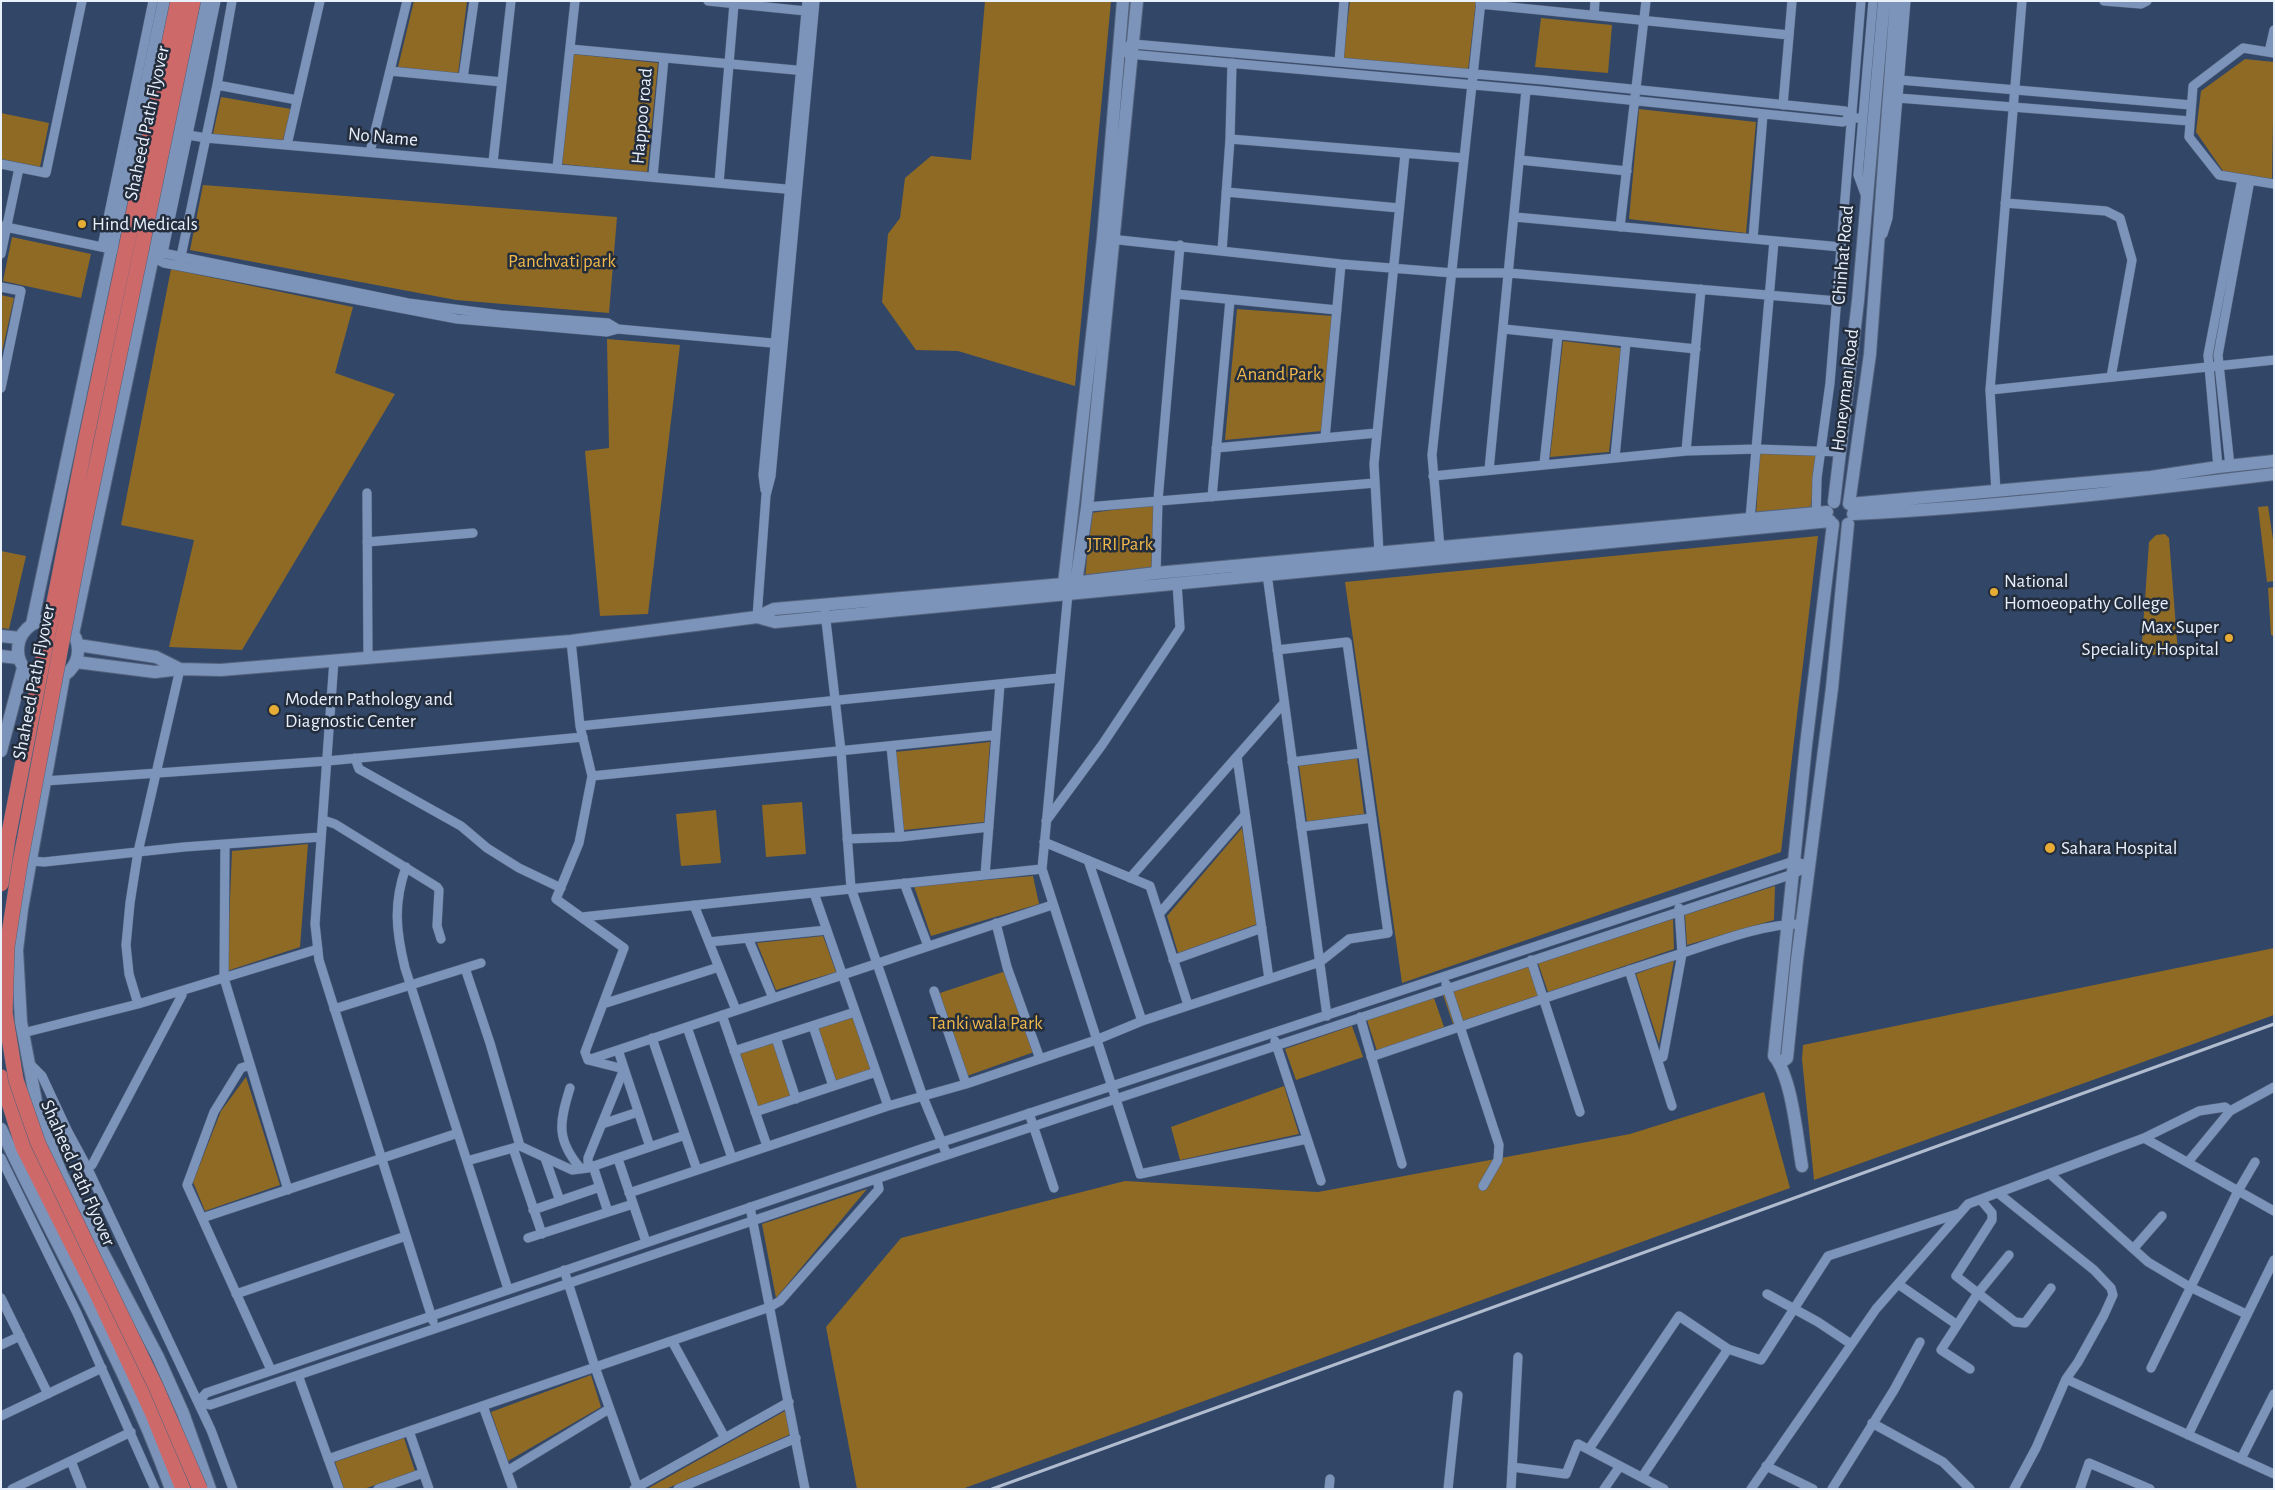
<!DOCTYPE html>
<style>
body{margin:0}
#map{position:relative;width:2275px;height:1490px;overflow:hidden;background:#324668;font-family:"Alegreya Sans",sans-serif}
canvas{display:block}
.frame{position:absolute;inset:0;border:2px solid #e8f0fc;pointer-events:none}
</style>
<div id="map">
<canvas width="2275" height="1490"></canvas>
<div class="frame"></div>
</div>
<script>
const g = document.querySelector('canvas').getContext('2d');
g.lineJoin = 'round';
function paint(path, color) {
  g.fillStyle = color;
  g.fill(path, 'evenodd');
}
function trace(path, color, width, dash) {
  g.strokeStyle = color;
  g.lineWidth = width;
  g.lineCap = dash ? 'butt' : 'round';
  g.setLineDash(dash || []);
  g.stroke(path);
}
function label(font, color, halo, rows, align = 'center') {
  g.font = font + ' "Alegreya Sans",sans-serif';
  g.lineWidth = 5;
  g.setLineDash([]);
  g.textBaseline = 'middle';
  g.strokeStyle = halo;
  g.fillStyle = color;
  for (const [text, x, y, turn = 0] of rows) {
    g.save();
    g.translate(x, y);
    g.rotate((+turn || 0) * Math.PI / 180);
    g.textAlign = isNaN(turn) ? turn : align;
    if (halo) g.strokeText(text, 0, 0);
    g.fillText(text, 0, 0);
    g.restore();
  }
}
paint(new Path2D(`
 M414,1h53l-9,73 -60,-7z
 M985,1h126l-36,385 -117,-35 -42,-1 -34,-48 6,-68 12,-16 5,-40 26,-22 40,4z
 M1350,1h126l-8,69 -125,-12z
 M1541,18l71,7 -4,48 -73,-6z
 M573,54l85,9 -11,110 -85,-9z
 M2245,59l29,3 -2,117 -49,-8 -27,-39 5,-41z
 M221,97l70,12 -8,31 -70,-6z
 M1639,109l117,13 -10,111 -117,-14z
 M1,113l48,10 -9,44 -39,-8z
 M203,185l414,32 -8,96 -153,-13 -266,-50z
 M12,237l79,17 -10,44 -78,-17z
 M171,269l182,38 -18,66 60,21 -153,256 -73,-3 25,-107 -73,-15z
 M1,295l13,3 -12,54h-1z
 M1237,309l96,7 -11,115 -97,9z
 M607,339l73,6 -32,269 -48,2 -15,-165 24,-3z
 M1563,341l58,7 -12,104 -59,5z
 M1760,452l58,3 -8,56 -54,5z
 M1155,504l-4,71 -66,5 6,-67z
 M2268,506l6,40v35l-7,1 -9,-75z
 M2165,534l4,4 9,115 -37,3 8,-114 7,-7z
 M1818,536l-37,316 -379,131 -57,-401z
 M1,551l25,5 -17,73 -8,-1z
 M2274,587v49l-3,-1 -3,-47z
 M990,742l-6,80 -80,8 -9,-78z
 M1357,758l7,56 -57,8 -8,-56z
 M802,802l4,52 -40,3 -4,-52z
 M716,810l5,53 -40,3 -5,-52z
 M1242,828l15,96 -79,29 -11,-37z
 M308,844l-8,103 -73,24 5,-120z
 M1033,876l6,28 -108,32 -17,-50z
 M1775,886l-1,34 -87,25 -2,-30z
 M1673,919l1,30 -126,43 -10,-29z
 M823,936l13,36 -60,18 -19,-47z
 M2274,948v67l-460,165 -12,-121 1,-14z
 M1674,960l-15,84 -23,-70z
 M1529,966l10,29 -86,29 -10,-29z
 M1006,971l28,81 -67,24 -30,-82z
 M1434,998l10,29 -67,24 -10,-31z
 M853,1015l19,54 -36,12 -18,-54z
 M1352,1026l11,31 -67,23 -11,-31z
 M774,1041l18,55 -34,11 -18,-55z
 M246,1077l34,108 -75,26 -12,-29 28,-71z
 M1284,1086l15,48 -119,26 -9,-33z
 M1764,1092l26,96 -828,301h-105l-31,-162 75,-89 224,-57 193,11 312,-58z
 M867,1189l-91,109 -14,-74z
 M591,1375l10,32 -93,54 -17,-49z
 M785,1411l6,23 -125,55h-19z
 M404,1438l11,33 -51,18h-20l-9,-27z`), '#8e6a25');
const street = new Path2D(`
 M708,1l98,10
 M2104,1l37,3 6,-3
 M1480,4l309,31
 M1594,15l1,-14
 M570,49l236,22
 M1119,50l14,-6 410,36 302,31 6,6
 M2269,52l5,-22
 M2274,53l-31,-5 -50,38 -4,51 30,38 55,9
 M1128,54l413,37 302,31 8,-5 12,2
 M1339,62l5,-61
 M390,71l112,11
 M463,78l11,-77
 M1900,80l291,25
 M217,85l80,15
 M1898,98l292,23
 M1783,105l9,-104
 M188,135l18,3 591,52
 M1230,139l234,19
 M287,145l33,-144
 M370,152l37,-151
 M1520,160l107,11
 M493,162l18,-161
 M1,164l45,9 36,-172
 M557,168l18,-167
 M653,176l11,-118
 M719,183l15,-179
 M1226,192l173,16
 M1865,194l-7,-19 15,-174
 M2005,203l101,8 14,7 12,42 -21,117
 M1515,217l326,30
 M1,226l115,24
 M1620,227l26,-226
 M1883,234l5,-16 18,-217
 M1110,239l231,25 112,9h56l328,28
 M1753,239l10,-125
 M102,247l51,-246
 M1222,251l8,-112 2,-76
 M163,253l53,-252
 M1,254l18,-86
 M149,256l15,7 293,56 150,13 11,-3 165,15
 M153,257l10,-4 245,50 93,12 107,8 10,6
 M180,261l37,-176 15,-84
 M1,287l20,4 -20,97
 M1176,294l161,16
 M1504,329l192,20
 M1990,390l284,-30
 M1325,438l16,-174
 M1216,448l161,-15
 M1686,451l15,-162
 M1615,457l11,-115
 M1544,464l14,-129
 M2230,466l-12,-111 32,-175
 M2218,467l-10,-112 34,-176
 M1489,470l37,-380
 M1433,476l253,-25 71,-2 84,3
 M765,490l-2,-15 44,-474
 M1996,492l-6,-102 32,-389
 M367,493l1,164
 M1212,497l18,-197
 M1087,507l288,-24
 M1750,519l24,-278
 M1816,519l1,-41 13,-95 31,-382
 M367,542l106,-9
 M1440,548l-8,-93 49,-454
 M1379,553l-5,-89 31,-310
 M1156,573l2,-73 22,-255
 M1267,574l60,442
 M1068,593l-26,276 98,305 167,-35
 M825,612l16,139 10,137 72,209 24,58
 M757,617l9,-122 5,-19 44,-475
 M571,641l9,85 12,50 -13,67 -23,56 68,49 -39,104 3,8
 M334,660l-19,264 4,36 114,361
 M580,726l479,-48
 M891,746l9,91
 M1237,757l32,222
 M355,758l4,11 102,57 26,22 32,20 42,20
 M1292,762l70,-9
 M592,776l404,-41
 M45,781l282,-20 256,-24
 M323,820l12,4 102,63 2,3 -2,36 4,13
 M1046,821l56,-76 78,-117 -3,-45
 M1301,827l71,-9
 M847,839l53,-2 89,-10
 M1044,842l106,44 38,119
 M225,844l-1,134 64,212
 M1088,860l54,161
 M31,861l13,1 140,-15 137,-10
 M1794,861l15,5 -16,8 -864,287 -719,244 -12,-3 8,-9 715,-244z
 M406,867c-13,37 -10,64 -1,101l103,321
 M985,875l15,-191
 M1130,878l154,-175
 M904,883l24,63
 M814,893l74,213
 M694,905l42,105
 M1159,914l86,-99
 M582,917l460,-48
 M996,923l11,44 33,92
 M748,938l25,60
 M709,942l118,-12
 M1173,960l89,-32
 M1531,960l49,152
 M465,968l25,75 30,103
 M1629,970l43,136
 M1446,984l53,161 -1,15 -15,26
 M934,991l32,93
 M138,1004l-9,-30 -3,-29 4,-42 8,-51 42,-183
 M603,1004l116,-37
 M334,1009l147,-46
 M722,1015l45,131
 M1360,1017l42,147
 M813,1026l20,60
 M687,1027l45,131
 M23,1033l115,-29 180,-55
 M652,1038l45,132
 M776,1038l20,61
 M1275,1041l46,140
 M618,1050l32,97
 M734,1051l121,-39
 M1371,1057c100,-34 199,-68 299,-100 39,-12 92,-34 132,-33
 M1657,1059l6,-2 19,-103 -3,-46
 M588,1060l464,-155
 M588,1060l36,9 -36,89v10
 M28,1062l14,14 26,56 19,35 124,263 22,59
 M250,1065l-9,3 -27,44 -27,73 84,185
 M570,1088c-11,35 -14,52 11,81
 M755,1112l121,-40
 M1029,1113l25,75
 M602,1124l36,-12
 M2144,1138l55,-27 26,-4 5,4
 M513,1148l29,86
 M1,1158l76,155 78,176
 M545,1158l15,43
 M618,1159l28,83
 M467,1161l53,-15 52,24 16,-2 97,-33
 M2188,1162l42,-51 44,-24
 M593,1166l15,46
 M87,1167l5,-2 90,-170 -2,-3
 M2050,1174l98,88 42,25 56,27
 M629,1193l259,-87 78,-22 130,-44 46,-19 178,-59 29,-23 39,-6 -41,-291 -70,8
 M1998,1193l96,77 17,18 2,7 -9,20 -26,47 -12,17 -30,69 -22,41
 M1981,1200l11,13v7l-36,56 59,46 10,1 26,-35
 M750,1207l55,282
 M533,1210l67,-23
 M202,1218l256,-85
 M528,1238l105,-34
 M2134,1248l28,-32
 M564,1270l31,97 43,122
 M1898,1284l58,40
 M236,1294l170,-58
 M1767,1294l51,28 33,22
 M1,1298l47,96
 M672,1341l53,97
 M1,1345l19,-9
 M2151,1368l87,-177 17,-29
 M1970,1369l-29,-19 37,-57 31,-38
 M298,1375l41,114
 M2066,1379l208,95
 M483,1406l30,83
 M1,1416l101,-48
 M1872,1423l71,39 27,27
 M409,1431l20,58
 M2188,1435l86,-175
 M1589,1449l90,-133 49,33 33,11 67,-104 132,-43
 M328,1459l442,-152 10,-6 99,-112 -2,-10
 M2241,1459l33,-65
 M71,1461l11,28
 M1766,1466l47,23
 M1512,1467l54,7 12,-30 86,45
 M507,1471l102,-62
 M1642,1477l86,-128
 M12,1489l119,-57
 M378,1489l45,-16
 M634,1489l155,-87
 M678,1489l118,-51
 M1329,1489l1,-10
 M1448,1489l10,-94
 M1511,1489l7,-132
 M1604,1489l16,-23
 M1751,1489l125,-180 92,-105 176,-66 130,73
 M1832,1489l62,-99 26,-48
 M2080,1489l9,-26 61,26`);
const secondary = new Path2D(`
 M1123,1l-20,237 -39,346 4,9 8,-10 11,-76 50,-506
 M1896,1l-26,353 -21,150 302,-27 67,-10 56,-6
 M1834,502l24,-201 26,-300
 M1853,514c141,-7 281,-23 421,-40
 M757,617l18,5 1055,-101
 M18 650a30 30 0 1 1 60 0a30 30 0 1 1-60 0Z
 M32,624l132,-623
 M73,634l134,-633
 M1,636l19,2
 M78,645l78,12 24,12
 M1,656l17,2
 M76,662l79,10 25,-3 41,1 350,-29 186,-24 17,-8 290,-25 92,-11 671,-61
 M64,676l-42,233 -5,41 4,72 18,95 23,58 96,182 25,56 27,76
 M1,751l22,-83
 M1780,1063l7,-5 10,-98 35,-272 16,-164
 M1,1129c56,121 125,234 170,360
 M1802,1166c-5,-28 -10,-89 -28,-110l32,-311 27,-221`);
const highway = new Path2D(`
 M1,1077l22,70 76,151 53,114 31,77`);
trace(street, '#53637d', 10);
trace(secondary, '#53637d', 14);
trace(highway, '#53637d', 16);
trace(street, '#7d94ba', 9);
trace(secondary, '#7d94ba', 12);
trace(highway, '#ce696a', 15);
trace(new Path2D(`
 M992,1489l1282,-465`), '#b1bdcf', 3);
const highwayBridge = new Path2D(`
 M193,1l-109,524 -64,338 -13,84 -2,66 11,67 22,63 118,244 44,102
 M1,884l7,-46 77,-394 93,-443`);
trace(highwayBridge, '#53637d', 16, []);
trace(highwayBridge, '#ce696a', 15);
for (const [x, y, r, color] of [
 [82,224,5,"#e7ac36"],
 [1994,592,5,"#e7ac36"],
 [2229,638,5,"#e7ac36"],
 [274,710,6,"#e7ac36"],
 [2050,848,6,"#e7ac36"]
]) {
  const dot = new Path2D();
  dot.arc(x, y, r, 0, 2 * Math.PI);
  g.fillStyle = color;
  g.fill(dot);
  trace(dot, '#232d3c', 2);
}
label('19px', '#e8f0fc', '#232d3c', [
 ["Happoo road",642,116,-85],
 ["Shaheed Path Flyover",147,123,-78],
 ["No Name",383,137,5],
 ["Chinhat Road",1843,255,-85],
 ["Honeyman Road",1845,390,-83],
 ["Shaheed Path Flyover",34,682,-79],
 ["Shaheed Path Flyover",78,1173,66]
]);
label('19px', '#e8f0fc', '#232d3c', [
 ["Hind Medicals",92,224],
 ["National",2004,581],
 ["Homoeopathy College",2004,603],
 ["Max Super",2219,627,"right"],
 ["Speciality Hospital",2219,649,"right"],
 ["Modern Pathology and",285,699],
 ["Diagnostic Center",285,721],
 ["Sahara Hospital",2061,848]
], 'left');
label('19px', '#f1b84b', '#232d3c', [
 ["Panchvati park",562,261],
 ["Anand Park",1279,374],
 ["JTRI Park",1120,544],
 ["Tanki wala Park",986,1023]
]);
</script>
